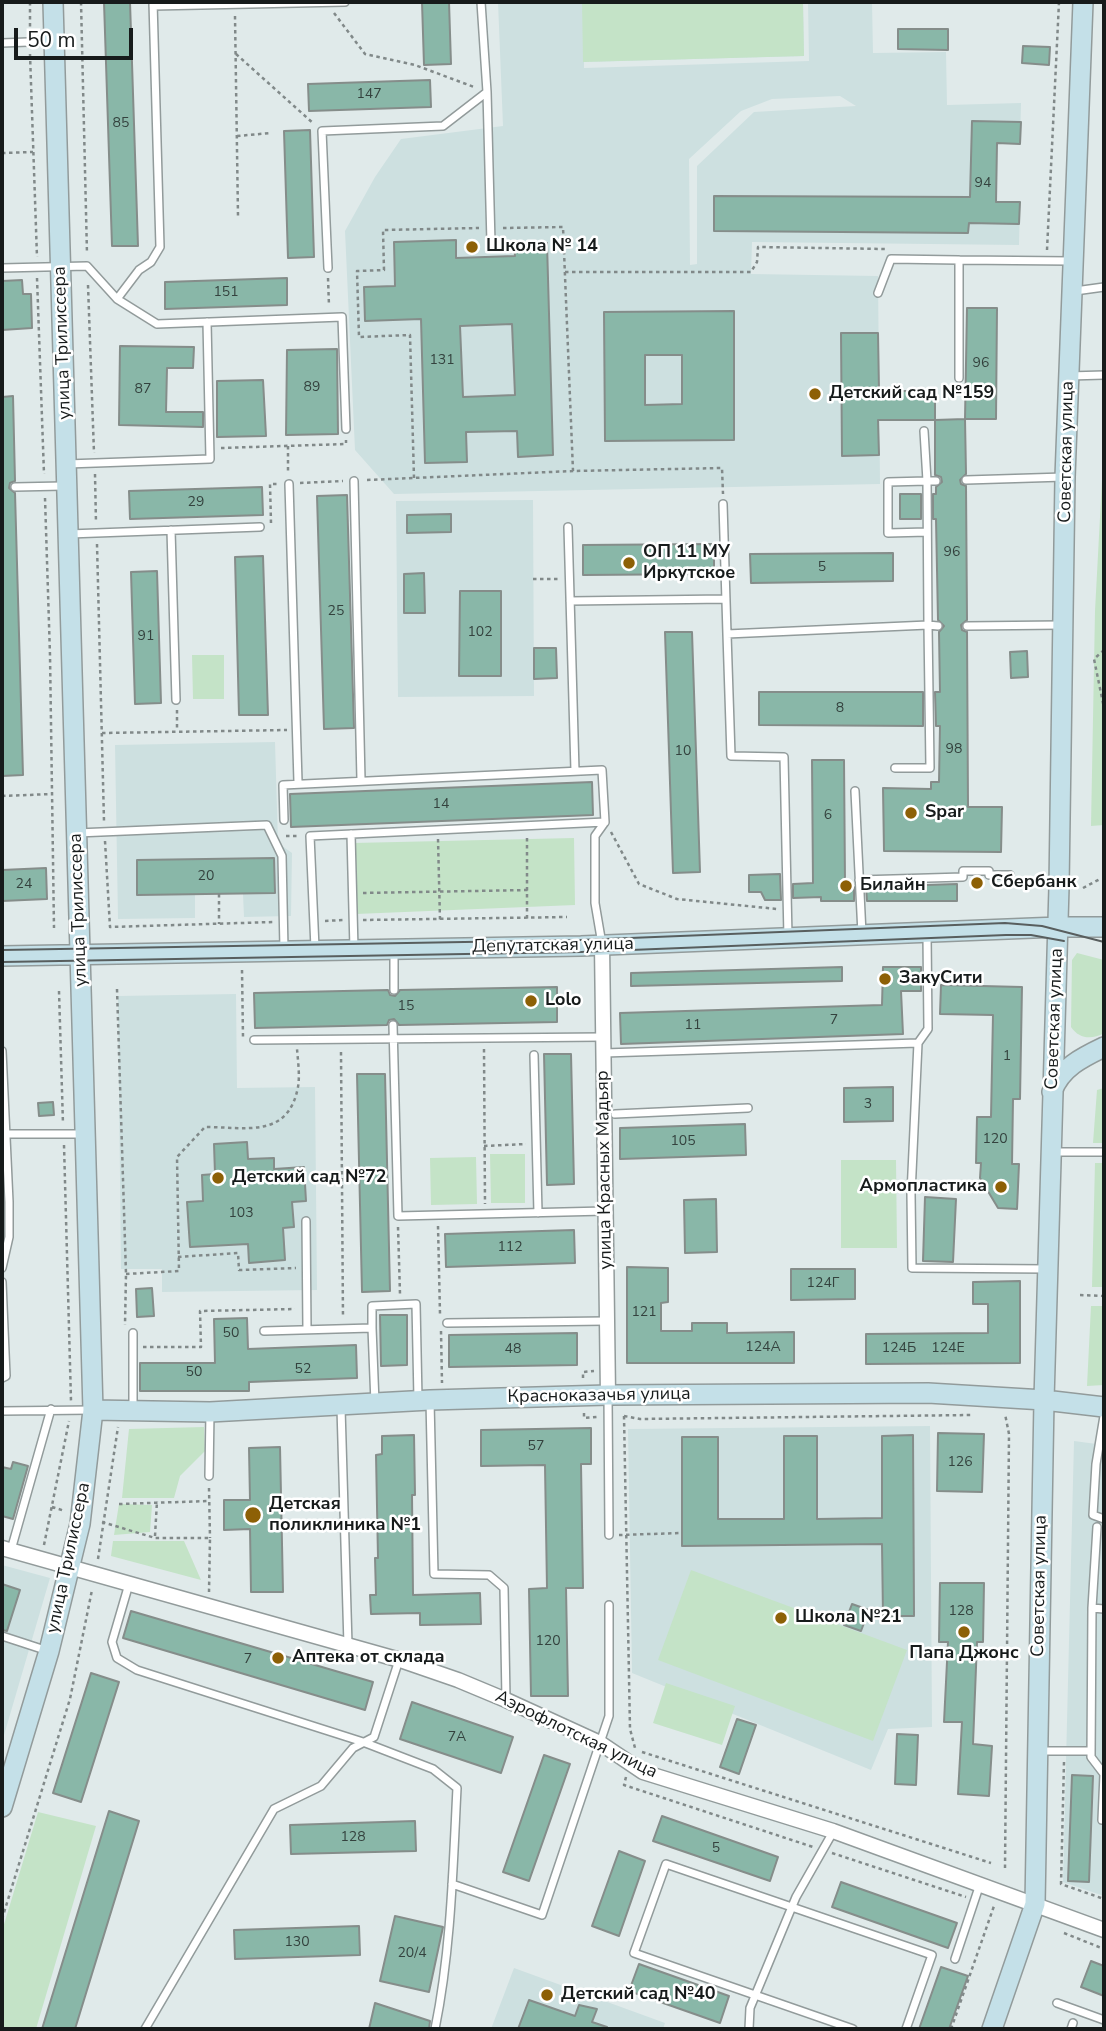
<!DOCTYPE html>
<meta charset="utf-8">
<style>
body{margin:0}
#map{position:relative;width:1106px;height:2031px;overflow:hidden;background:#e0eaea;font-family:"Nunito Sans",sans-serif}
canvas{display:block}
.frame{position:absolute;inset:0;border:4px solid #171b1b;pointer-events:none}
.scale{position:absolute;left:14px;top:28px;width:119px;height:32px;box-sizing:border-box;border:4px solid #171b1b;border-top:0;padding-left:9px;font-size:21px;line-height:24px;white-space:nowrap;color:#171b1b;-webkit-text-stroke:5px #fff;paint-order:stroke}
</style>
<div id="map">
<canvas width="1106" height="2031"></canvas>
<div class="frame"></div>
<div class="scale">50 m</div>
</div>
<script>
const g = document.querySelector('canvas').getContext('2d');
g.lineJoin = 'round';
function paint(path, color) {
  g.fillStyle = color;
  g.fill(path, 'evenodd');
}
function trace(path, color, width, dash) {
  g.strokeStyle = color;
  g.lineWidth = width;
  g.lineCap = dash ? 'butt' : 'round';
  g.setLineDash(dash || []);
  g.stroke(path);
}
function label(font, color, halo, rows, align = 'center') {
  g.font = font + ' "Nunito Sans",sans-serif';
  g.lineWidth = 5;
  g.setLineDash([]);
  g.textBaseline = 'middle';
  g.strokeStyle = halo;
  g.fillStyle = color;
  for (const [text, x, y, turn = 0] of rows) {
    g.save();
    g.translate(x, y);
    g.rotate((+turn || 0) * Math.PI / 180);
    g.textAlign = isNaN(turn) ? turn : align;
    if (halo) g.strokeText(text, 0, 0);
    g.fillText(text, 0, 0);
    g.restore();
  }
}
paint(new Path2D(`
 M498,2h305l1,54 -220,6v6l225,-7 -1,-59h64l1,51 73,-1 1,53 74,-2 -1,41 -23,-1 -1,58 24,1 -1,43 -267,-3 -1,32 127,2 2,208 -486,10 -39,-44 -10,-219 30,-54 26,-38 102,-13zM840,96l16,10 -102,6 -57,54v98l-7,1 -1,-106 52,-48 31,-12z
 M533,500l1,196 -136,1 -2,-196z
 M275,742l3,101 14,10 -1,63 -47,1 -1,-23h-48v24l-77,1 -3,-174z
 M236,994l1,94 78,-1 2,203 -155,2v-23h-41l-3,-273z
 M930,1426l2,301 -44,2 -17,41 -239,-97 -4,-244z
 M1074,1441l30,4v451l-41,-14z
 M2,1565l48,13 -48,164z
 M514,1968l151,55 -2,6h-172z`), '#cde0e0');
paint(new Path2D(`
 M582,2h221l1,54 -221,6z
 M1104,442v383l-13,1 4,-215z
 M192,655h32v44h-31z
 M574,838l1,67 -219,9 -3,-71z
 M1077,953l27,7v73c-12,7 -25,6 -33,-6l1,-67z
 M1104,1088v55h-11l4,-53z
 M490,1154h35v49h-34z
 M476,1157l1,47 -46,1 -1,-47z
 M841,1160h55l1,88h-56z
 M1095,1163h9v124h-12z
 M1091,1306h13v79l-17,1z
 M204,1427l1,24 -25,25 -6,22h-52l7,-69z
 M119,1504l33,1 -2,27 -36,3z
 M113,1541h71l17,39 -90,-24z
 M691,1570l216,80 -34,91 -215,-81z
 M666,1683l69,23 -13,39 -69,-22z
 M38,1812l58,14 -60,203h-34v-98z`), '#c4e3c7');
const building = new Path2D(`
 M104,2h26l8,244h-26z
 M422,2h27l2,62 -27,1z
 M898,29h50v21l-50,-1z
 M1023,46l27,1 -1,18 -27,-2z
 M430,80l1,27 -122,4 -1,-27z
 M972,121l49,1 -1,22 -23,-1 -1,59h24l-1,22 -50,-1 -1,10 -254,-2v-35l256,1z
 M310,130l4,127 -26,1 -4,-127z
 M456,240v18l59,-2 -1,-11 33,-2 6,212 -35,2 -1,-26 -51,1 1,30 -42,1 -4,-144 -56,2 -1,-34 31,-1 -1,-44zM512,324l3,71 -52,2 -3,-71z
 M287,278v27l-122,4v-27z
 M22,280l1,14h8l1,34 -30,2v-49z
 M967,308h30l-1,111h-31z
 M734,311v129l-129,1 -1,-129zM645,355h37v49l-37,1z
 M841,333h37l1,58h56v29h-57l1,35 -37,1z
 M120,346l74,1 -1,21h-26l-1,44h37v15l-84,-2z
 M337,349l1,85 -52,1 1,-85z
 M263,380l3,56 -49,1v-56z
 M13,396l2,85 -5,2 -1,5 6,5 8,282 -21,1v-379z
 M965,419l1,55 -6,6 1,4 5,2 1,134 -6,5 1,5 5,2 1,175h34l-1,45 -117,-1 -1,-63 48,1v-7h8l1,-56h-4l-1,-34h5l-1,-60 5,-6 -6,-6 -2,-101h-3v-25h3v-7l6,-5 -1,-5 -6,-2v-55z
 M262,487l1,28 -133,4 -1,-28z
 M900,494h21v25h-21z
 M347,495l7,233 -30,1 -7,-233z
 M451,514v18l-44,1v-18z
 M714,544v30l-131,1v-30z
 M893,553v28l-142,2 -1,-29z
 M263,556l5,159h-29l-4,-158z
 M157,571l4,132 -26,1 -4,-132z
 M424,573l1,40h-21v-39z
 M460,591h41v85h-42z
 M665,632h27l8,240 -27,1z
 M534,648h22l1,30 -23,1z
 M1027,651l1,26 -17,1 -1,-26z
 M759,692h164v34l-164,-1z
 M812,760h32l1,123h5v4h4v14h-33v-4l-28,1v-14l20,-1z
 M592,782l1,33 -302,12 -1,-33z
 M274,858l1,35 -138,2v-35z
 M46,868l1,31 -45,2v-31z
 M780,874l1,26h-16l-4,-8h-12v-17z
 M957,884v17h-90l-1,-14z
 M842,967v14l-211,5v-13z
 M883,967h38v24h-20l2,43 -282,10 -1,-31 262,-8z
 M941,985l81,2 -2,112h-7l-1,65h7l-2,45 -19,-1 -18,-30 1,-15h-5l1,-46h14l2,-102 -53,-1z
 M557,987v35l-158,3 -5,-6 -5,1 -2,5 -132,3 -1,-35 134,-3 2,5 5,1 5,-6z
 M544,1054h27l3,130 -27,1z
 M357,1074h28l5,217 -28,1z
 M893,1087v34l-49,1v-34z
 M53,1102l1,13 -15,1 -1,-13z
 M745,1124l1,31 -126,4v-31z
 M247,1142l1,17 26,-1v11l30,-2 2,34 -14,1 2,25 -11,1 2,32 -36,3 -1,-19 -58,3 -3,-45 16,-1 -1,-26 13,-1 -1,-30z
 M925,1197l31,2 -3,63 -30,-1z
 M716,1199l1,53 -32,1 -1,-53z
 M574,1230l1,33 -129,4 -1,-33z
 M627,1267l41,1v34l-7,1v28h31v-8h35v10l67,-1v31h-167z
 M791,1269h64v30l-64,1z
 M1020,1281v82l-154,1v-30l122,-1v-29h-15v-22z
 M152,1288l2,28 -17,1 -1,-28z
 M380,1315h27v50l-26,1z
 M247,1318l1,31 108,-4 1,33 -108,4v9h-109v-28h75l-1,-44z
 M577,1333v32l-128,2v-32z
 M591,1428v36h-10l2,124h-17l2,108h-37l-2,-107 18,-1 -2,-123 -64,1v-36z
 M938,1433l46,1 -2,58 -45,-1z
 M414,1435l1,60h-3l1,100 67,-2 1,31 -61,1v-12l-49,1 -1,-19h6l-1,-37h3l-2,-103 6,-1v-18z
 M913,1435l1,181h-31l-1,-72 -200,2v-109h36v82h66v-83h33v83l65,-1v-82z
 M280,1447l3,145h-32l-1,-63 -26,1v-30h26l-1,-52z
 M13,1462l15,4 -15,53 -11,-3v-49l9,2z
 M940,1583h44l-1,59h-6l-4,102 19,2 -3,50 -31,-2 4,-72h-18l4,-80h-9z
 M2,1584l18,6 -13,41 -5,-1z
 M852,1604l17,6 -8,21 -17,-6z
 M131,1611l242,71 -8,28 -242,-72z
 M91,1673l28,9 -38,120 -28,-9z
 M412,1702l101,35 -12,36 -101,-34z
 M737,1719l19,6 -17,49 -19,-7z
 M897,1734l21,1 -2,50 -21,-1z
 M544,1755l26,9 -41,117 -26,-9z
 M1072,1775l21,1 -4,106 -21,-1z
 M109,1811l30,10 -64,208h-33z
 M662,1816l116,41 -8,24 -117,-40z
 M415,1821l1,30 -125,3 -1,-29z
 M619,1851l26,10 -26,75 -27,-10z
 M841,1882l116,41 -9,25 -116,-41z
 M395,1916l48,11 -14,65 -49,-11z
 M359,1926l1,29 -125,4 -1,-29z
 M1091,1961l13,5v30l-23,-9z
 M639,1964l90,32 -9,27 -91,-32z
 M941,1967l27,9 -19,53h-30z
 M529,2000l46,16 4,-11 18,4 -5,13 15,5v2h-89z
 M375,2003l55,18 -1,8h-60z`);
paint(building, '#89b7a8');
trace(building, '#858d8a', 2);
const lane = new Path2D(`
 M153,6l192,-4
 M2,43l52,-2
 M487,92l4,151
 M2,268l85,-2 30,33 40,25 185,-7 4,112
 M328,268l-6,-137 121,-5 44,-34 -6,-90
 M1075,291l29,-4
 M878,293l13,-34 68,1
 M117,299l22,-29 12,-8 9,-15 -7,-245
 M1069,376l35,-1
 M959,378v-118l112,1
 M924,431l3,50 -39,1v51l39,-1
 M67,464l143,-5 -3,-137
 M966,480l98,-3
 M354,481l7,299
 M936,481h-9l1,144 10,1
 M289,484l9,298
 M15,487l48,-1
 M723,504l4,130
 M568,527l7,244
 M171,530l5,170
 M69,534l191,-7
 M570,601l156,-2
 M967,626l94,-1
 M855,791l7,143
 M284,820l-1,-35 319,-15 3,52
 M77,833l190,-8 15,31 2,93
 M351,834l3,115
 M859,880l104,-3v-6h26v4h21
 M788,937l-4,-180 -53,-1 -4,-122 201,-9 2,143h-35
 M315,948l-5,-112 295,-14 -10,14v67l7,41
 M394,990v-40
 M393,1025l5,191 207,-5
 M254,1040l349,-3
 M918,1043l-7,151 1,74 136,1
 M2,1051l7,151v35l-7,31
 M604,1053l314,-10 10,-14 -1,-94
 M534,1055l4,158
 M615,1114l133,-6
 M6,1134h79
 M1052,1152h52
 M306,1221l1,109
 M2,1282l4,94 -4,2
 M447,1323l159,-2
 M372,1328v-22l44,-2 2,95
 M264,1331l108,-3 3,75
 M608,1395l1,140
 M430,1401l4,173 55,1 15,13 2,111
 M341,1408l7,237
 M133,1410v-77
 M2,1411l90,-1
 M1104,1416l-8,48 -3,51 11,4
 M209,1476l1,-64
 M1097,1527l-5,81 -1,149 13,17 -2,46h2
 M11,1550l40,-141
 M129,1584l-17,58 5,16 20,12 226,72 70,27 24,19c-4,80 -6,163 -22,241
 M1092,1608l12,1
 M2,1636l46,15
 M1041,1751h50
 M452,1884l90,31 67,-199v-111
 M955,1959l25,-75
 M1057,2003l47,17
 M145,2029l129,-220 47,-23 32,-38 21,-11 25,-77
 M749,2029l1,-21 46,-111 37,-65
 M853,2029l-219,-76 32,-89 266,91 -26,74
 M1071,2029l2,-6`);
const street = new Path2D(`
 M602,945l6,450
 M2,1548l398,112 58,20 48,20 94,43 43,29 190,59 271,99`);
const secondary = new Path2D(`
 M2,956l579,-10 477,-19h46
 M1052,1092c8,-24 31,-35 52,-45
 M93,1410l117,2 220,-12 178,-5 320,-2 116,7 60,7
 M2,1807l47,-156 31,-127 13,-114 -40,-1408
 M992,2029l43,-125 9,-504 15,-513 6,-410 18,-475`);
trace(lane, '#929b9b', 10);
trace(street, '#929b9b', 17);
trace(secondary, '#929b9b', 22);
trace(new Path2D(`
 M30,2v28
 M81,2l6,252
 M334,13l31,41 50,11 59,22
 M235,16l3,200
 M30,54l7,203
 M236,54l78,70
 M237,136l34,-3
 M2,153l31,-1
 M503,228l60,-1 10,244 149,-3 1,26
 M1047,250l12,-248
 M565,272h186l6,-10 1,-15 127,2
 M37,278l7,196
 M328,278l1,28
 M88,285l6,168
 M288,446v27
 M221,448l125,-4v-4
 M95,474l1,49
 M414,478l-4,-143 -51,2 -2,-66 27,-1 -1,-40 96,-2
 M367,480l206,-9
 M300,483l43,-2
 M45,498l5,157 4,273
 M271,523l-1,-39h10
 M97,544l7,277
 M533,579h26
 M1104,650l-10,9 10,49
 M177,710v21
 M102,733l185,-3
 M2,796l50,-2
 M611,832l28,52 38,15 100,10
 M286,836h14
 M527,838v81
 M438,839l2,81
 M105,841l5,86 163,-5
 M1083,888l17,-9
 M363,893l165,-3
 M219,894v30
 M363,920l204,-3
 M325,921l18,-1
 M242,970l1,67
 M117,989l9,285 -1,51
 M59,991l4,133
 M484,1049l1,155
 M341,1052l2,266
 M64,1145l7,256
 M484,1146l42,-2
 M438,1226l2,88
 M398,1227l2,67
 M178,1257l60,-4 1,17 57,-2
 M126,1274l53,-3 -2,-114 28,-30c41,0 83,12 93,-40 2,-11 0,-26 -1,-38
 M1080,1295l24,1
 M441,1331l1,52
 M143,1347h58l-1,-36 95,-2
 M583,1378v-6l11,-1
 M584,1413v5l13,-1
 M624,1416l6,313 5,19
 M624,1416l16,3 331,-4
 M209,1488l1,50
 M119,1504l90,-3
 M52,1507l13,4
 M102,1522l53,16h55l-1,54
 M619,1535l63,-2
 M155,1536l2,-35
 M44,1545l25,-124
 M98,1559l20,-132
 M642,1752l349,111
 M1064,1762l-3,122 43,15
 M626,1777l-2,8 189,62
 M832,1853l134,44
 M1005,1868l4,-434 -4,-20
 M2,1919l68,-220 22,-109
 M1064,1933l40,16
 M951,2029l43,-123h-2`), '#818989', 2.5, [3.5, 3.5]);
trace(lane, '#fff', 7);
trace(street, '#fff', 14);
trace(secondary, '#c4e0e8', 19);
trace(new Path2D(`
 M2,950l578,-10 425,-17 37,3 62,16
 M2,962l579,-10 425,-17h25l33,6`), '#585e5e', 2);
for (const [x, y, r, color] of [
 [472,247,7,"#8d6006"],
 [815,394,7,"#8d6006"],
 [629,563,7,"#8d6006"],
 [911,813,7,"#8d6006"],
 [977,883,7,"#8d6006"],
 [846,886,7,"#8d6006"],
 [885,979,7,"#8d6006"],
 [531,1001,7,"#8d6006"],
 [218,1178,7,"#8d6006"],
 [1001,1187,7,"#8d6006"],
 [253,1515,9,"#8d6006"],
 [781,1618,7,"#8d6006"],
 [964,1632,7,"#8d6006"],
 [278,1658,7,"#8d6006"],
 [547,1995,7,"#8d6006"]
]) {
  const dot = new Path2D();
  dot.arc(x, y, r, 0, 2 * Math.PI);
  g.fillStyle = color;
  g.fill(dot);
  trace(dot, '#fff', 2.5);
}
label('14px', '#34423e', null, [
 ["147",369,95],
 ["85",121,124],
 ["94",983,184],
 ["151",226,293],
 ["131",442,361],
 ["96",981,364],
 ["89",312,388],
 ["87",143,390],
 ["29",196,503],
 ["96",952,553],
 ["5",822,568],
 ["25",336,612],
 ["102",480,633],
 ["91",146,637],
 ["8",840,709],
 ["98",954,750],
 ["10",683,752],
 ["14",441,805],
 ["6",828,816],
 ["20",206,877],
 ["24",24,885],
 ["15",406,1007],
 ["7",834,1021],
 ["11",693,1026],
 ["1",1007,1057],
 ["3",868,1105],
 ["120",995,1140],
 ["105",683,1142],
 ["103",241,1214],
 ["112",510,1248],
 ["124Г",823,1284],
 ["121",644,1313],
 ["50",231,1334],
 ["124А",763,1348],
 ["124Б",899,1349],
 ["124Е",948,1349],
 ["48",513,1350],
 ["52",303,1370],
 ["50",194,1373],
 ["57",536,1447],
 ["126",960,1463],
 ["128",961,1612],
 ["120",548,1642],
 ["7",248,1660],
 ["7А",457,1738],
 ["128",353,1838],
 ["5",716,1849],
 ["130",297,1943],
 ["20/4",412,1954]
]);
label('bold 18px', '#171b1b', '#fff', [
 ["Школа № 14",486,247],
 ["Детский сад №159",829,394],
 ["ОП 11 МУ",643,553],
 ["Иркутское",643,574],
 ["Spar",925,813],
 ["Сбербанк",991,883],
 ["Билайн",860,886],
 ["ЗакуСити",899,979],
 ["Lolo",545,1001],
 ["Детский сад №72",232,1178],
 ["Армопластика",987,1187,"right"],
 ["Детская",269,1505],
 ["поликлиника №1",269,1526],
 ["Школа №21",795,1618],
 ["Папа Джонс",964,1654,"center"],
 ["Аптека от склада",292,1658],
 ["Детский сад №40",561,1995]
], 'left');
label('18px', '#171b1b', '#fff', [
 ["улица Трилиссера",63,343,-92],
 ["Советская улица",1067,452,-89],
 ["улица Трилиссера",79,910,-92],
 ["Депутатская улица",553,946,-1],
 ["Советская улица",1055,1019,-88],
 ["улица Красных Мадьяр",605,1170,-91],
 ["Красноказачья улица",599,1396,-1],
 ["улица Трилиссера",69,1558,-78],
 ["Советская улица",1040,1586,-89],
 ["Аэрофлотская улица",576,1735,26]
]);
</script>
